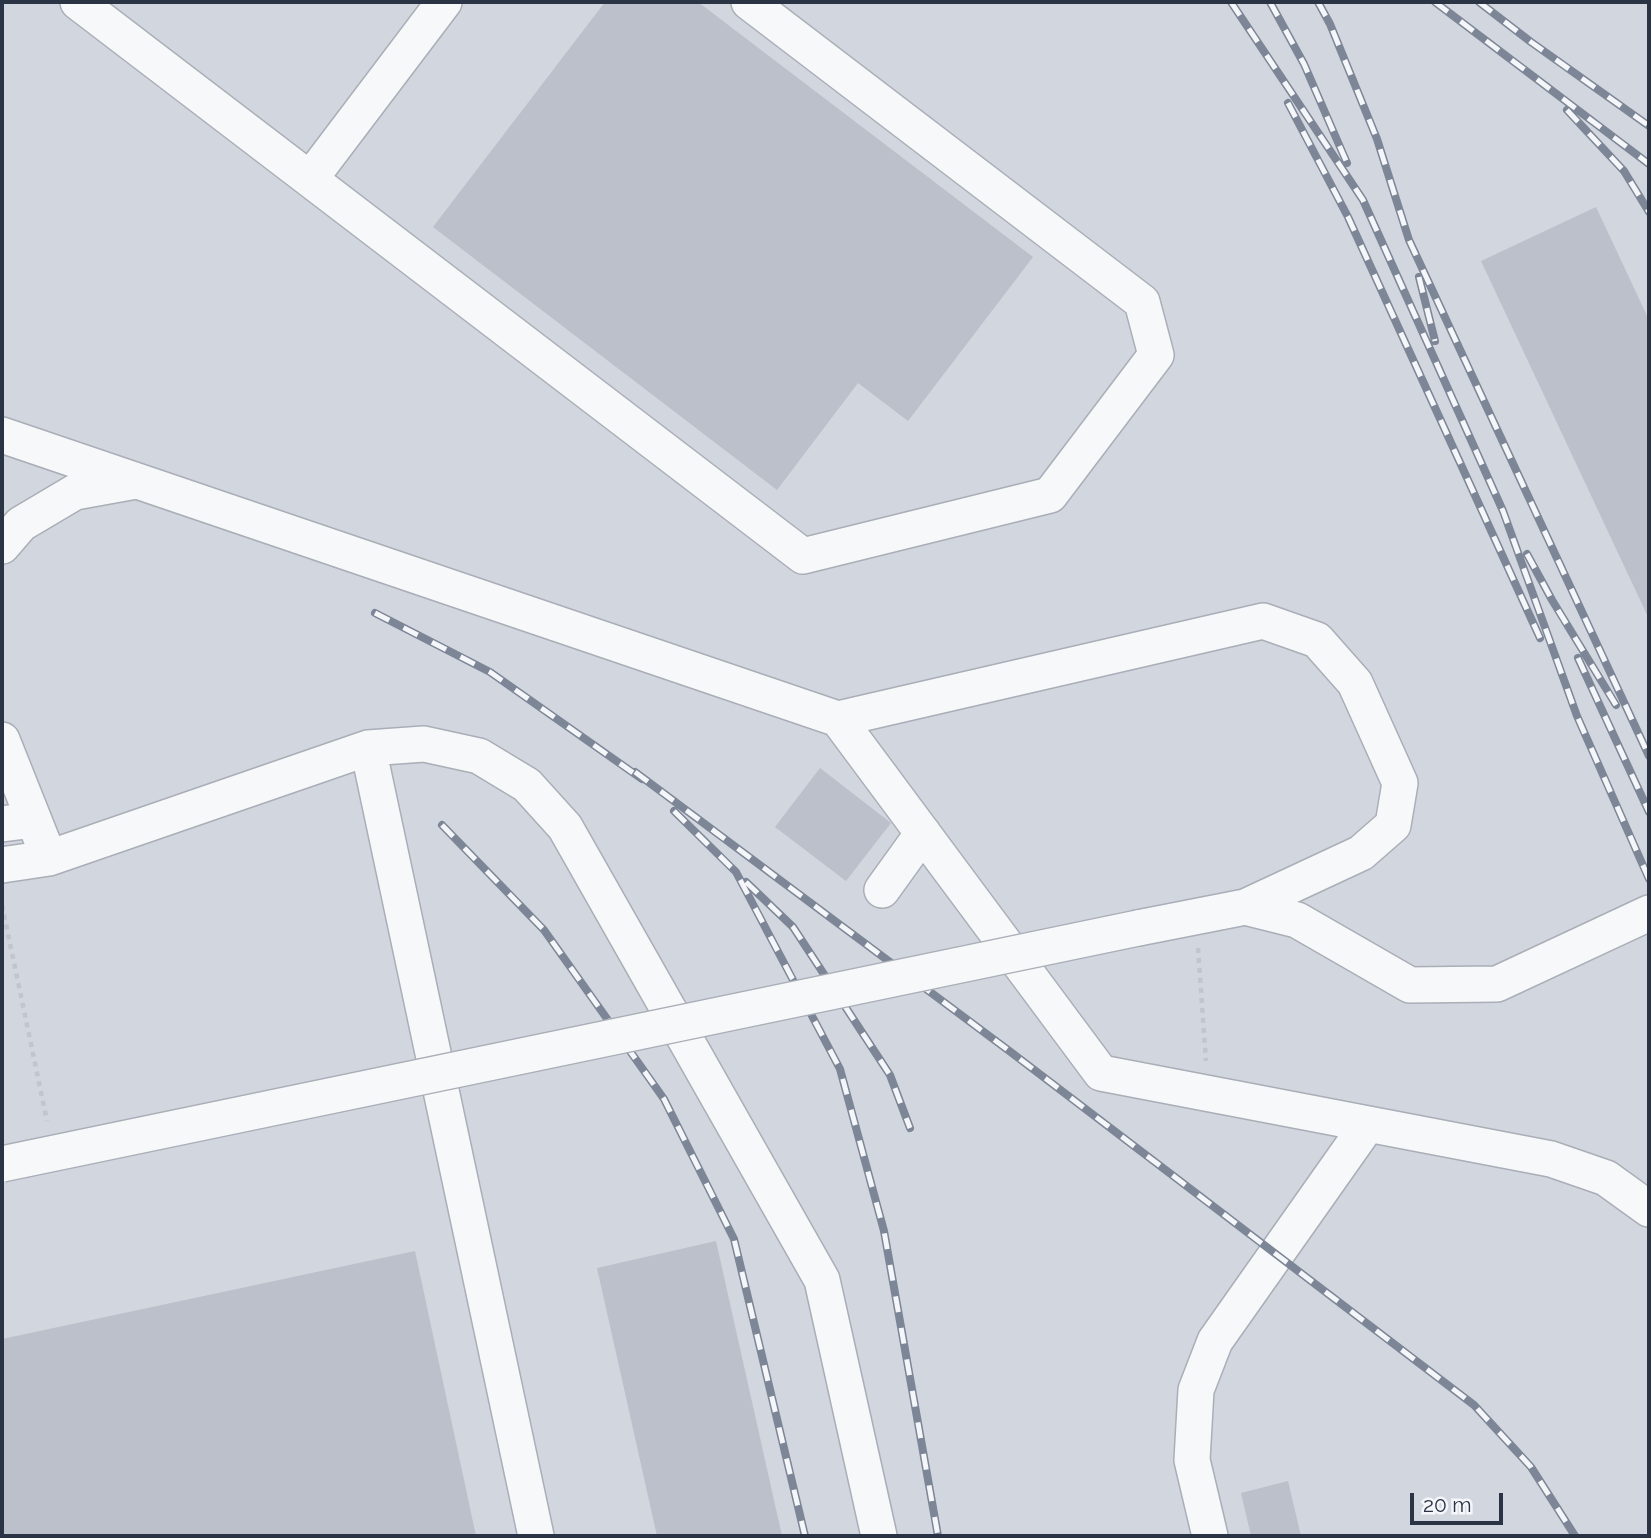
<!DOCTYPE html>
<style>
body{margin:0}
#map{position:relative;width:1651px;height:1538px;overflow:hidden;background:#e4e7ec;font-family:Raleway,sans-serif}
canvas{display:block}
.frame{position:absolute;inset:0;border:4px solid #2b3445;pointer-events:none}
.scale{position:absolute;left:1410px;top:1493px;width:93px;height:32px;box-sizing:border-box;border:4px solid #2b3445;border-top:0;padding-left:9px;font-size:21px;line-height:24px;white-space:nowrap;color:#2b3445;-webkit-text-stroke:5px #f4f6f9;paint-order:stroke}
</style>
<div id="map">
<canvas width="1651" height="1538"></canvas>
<div class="frame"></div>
<div class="scale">20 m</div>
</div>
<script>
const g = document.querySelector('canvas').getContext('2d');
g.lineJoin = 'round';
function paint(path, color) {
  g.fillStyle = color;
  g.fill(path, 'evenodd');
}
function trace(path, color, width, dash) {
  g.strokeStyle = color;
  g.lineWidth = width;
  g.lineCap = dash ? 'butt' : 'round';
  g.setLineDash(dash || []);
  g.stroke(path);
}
paint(new Path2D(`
 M2,2h1647v1534h-1647z`), '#d2d6de');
paint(new Path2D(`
 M605,2h93l335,255 -125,164 -50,-38 -81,107 -344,-263z
 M1596,207l53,113v299l-168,-358z
 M820,768l71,55 -45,58 -71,-54z
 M716,1241l66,295h-125l-60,-268z
 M415,1251l61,285h-474v-197z
 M1288,1481l13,55h-50l-10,-43z`), '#bbc0ca');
const minor = new Path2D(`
 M78,2l725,554 247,-61 106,-140 -14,-53 -393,-300
 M310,179l134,-177
 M2,435l836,284 425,-98 54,19 38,43 45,100 -7,42 -32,28 -116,54 -107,21
 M2,546l19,-22 54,-32 61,-11
 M838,719l263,354 450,86 55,19 43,31
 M2,740l47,118
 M368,748l168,788
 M2,824l32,-4
 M2,865l47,-7 319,-110 56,-4 55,12 48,29 38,42 257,453 57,256
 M882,890l41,-57
 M1245,907l52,13 113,65 87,-1 152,-71
 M1210,1536l-18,-76 4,-70 19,-49 153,-217`);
trace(minor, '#a9aeb7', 38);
trace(new Path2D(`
 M2,905l45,216
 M1198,948l8,113`), '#c2c5cb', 4.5, [5, 5]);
trace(minor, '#f7f8fa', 35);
const rail = new Path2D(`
 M1231,2l132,198 140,311 74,205 72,163
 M1270,2l34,62 43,99
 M1318,2l12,22 47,115 32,101 240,516
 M1435,2l214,162
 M1479,2l52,40 118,84
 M1288,103l60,114 192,421
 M1567,110l57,61 25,41
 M1419,277l16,64
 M1527,554l25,46 64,105
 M375,613l115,59 152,107
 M1578,658l71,154
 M635,772l377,281 462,352 57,62 44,69
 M674,811l62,61 104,197 44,162 54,305
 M442,825l102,105 120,169 70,140 71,297
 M746,882l47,45 97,148 20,53`);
trace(rail, '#7d8696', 8);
trace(rail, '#f4f6f9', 5, [16]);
const minorBridge = new Path2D(`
 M2,1164l1136,-236`);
trace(minorBridge, '#a9aeb7', 38, []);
trace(minorBridge, '#f7f8fa', 35);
</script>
